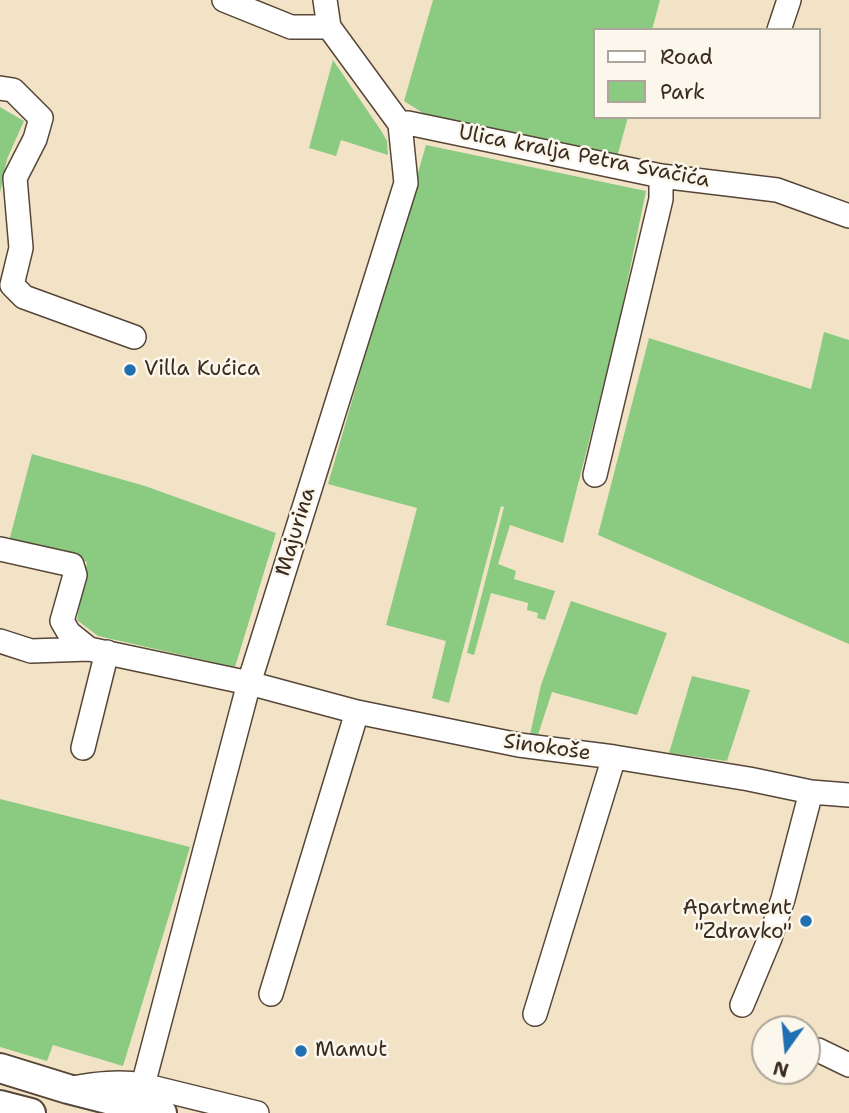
<!DOCTYPE html>
<meta charset="utf-8">
<style>
body{margin:0}
#map{position:relative;width:849px;height:1113px;overflow:hidden;background:#f2e3c7;font-family:"Shantell Sans",sans-serif}
canvas{display:block}
.legend{position:absolute;left:593px;top:28px;width:228px;height:91px;box-sizing:border-box;background:#fbf7ec;border:2px solid #aea59a;margin:0;padding:9px 12px;list-style:none;font-size:21px;color:#3b2a1e}
.legend li{display:flex;align-items:center;gap:14px;height:35px}
.legend b{width:35px;border:2px solid #aea59a}
.north{position:absolute;left:751px;top:1015px;width:70px;height:70px;box-sizing:border-box;background:#fbf7ec;border:2px solid #aea59a;border-radius:50%;rotate:195deg;font-size:19px;font-weight:700;line-height:28px;text-align:center;color:#3b2a1e}
.north::after{content:'';display:block;margin:auto;width:24px;height:32px;background:#1f6fb2;clip-path:polygon(50% 0,100% 100%,50% 72%,0 100%)}
</style>
<div id="map">
<canvas width="849" height="1113"></canvas>
<ul class="legend">
<li><b style="height:9px;background:#fff"></b>Road</li>
<li><b style="height:19px;background:#8aca81"></b>Park</li>
</ul>
<div class="north">N</div>
</div>
<script>
const g = document.querySelector('canvas').getContext('2d');
g.lineJoin = 'round';
function paint(path, color) {
  g.fillStyle = color;
  g.fill(path, 'evenodd');
}
function trace(path, color, width, dash) {
  g.strokeStyle = color;
  g.lineWidth = width;
  g.lineCap = dash ? 'butt' : 'round';
  g.setLineDash(dash || []);
  g.stroke(path);
}
function label(font, color, halo, rows, align = 'center') {
  g.font = font + ' "Shantell Sans",sans-serif';
  g.lineWidth = 5;
  g.setLineDash([]);
  g.textBaseline = 'middle';
  g.strokeStyle = halo;
  g.fillStyle = color;
  for (const [text, x, y, turn = 0] of rows) {
    g.save();
    g.translate(x, y);
    g.rotate((+turn || 0) * Math.PI / 180);
    g.textAlign = isNaN(turn) ? turn : align;
    if (halo) g.strokeText(text, 0, 0);
    g.fillText(text, 0, 0);
    g.restore();
  }
}
paint(new Path2D(`
 M433,0h227l-8,30h-57v87h33l-11,40 -188,-40 -25,-16z
 M333,60l49,72 5,9 1,14 -47,-15 -5,16 -27,-8z
 M0,107l24,14 -17,38 -7,34z
 M426,145l220,46 -29,141 -54,211 -53,-18 -12,39 18,7 -2,8 41,12 -10,29 -8,-2 1,-5 -11,-3 1,-7 -37,-10 -17,62 -7,-2 37,-146 -3,-1 -52,197 -17,-5 14,-57 -60,-16 31,-117 -89,-24z
 M824,332l25,8v304l-251,-109 51,-197 162,51z
 M32,454l113,32 131,47 -41,134 -137,-31 -21,-16 10,-58 -78,-21z
 M571,601l96,32 -30,82 -85,-23 -16,49 -7,-2 12,-54z
 M692,676l58,14 -23,71 -58,-8z
 M0,799l190,48 -67,219 -70,-21 -6,16 -47,-14z`), '#8aca81');
const minor = new Path2D(`
 M224,0l67,27h38
 M779,30l10,-30
 M0,88l13,2 28,28 -6,21 -20,39 6,70 -9,37 12,12 110,40
 M400,124l8,-1 253,53 116,14 72,26
 M595,475l66,-276v-23
 M0,549l72,16 3,10 -13,46 7,12 20,16
 M0,641l31,10 58,-2 160,34 108,29 162,33 95,12 135,22 62,13 38,3
 M83,748l24,-96
 M271,994l86,-282
 M742,1005l28,-67 13,-39 28,-107
 M535,1014l79,-257
 M818,1050l31,15
 M143,1085l106,-402 157,-500 -6,-59 -71,-97 -4,-27
 M72,1088c24,-4 46,-7 71,-3l114,28`);
const major = new Path2D(`
 M0,1068l68,21 94,24
 M0,1105l31,8`);
trace(minor, '#564637', 26);
trace(major, '#564637', 32);
trace(minor, '#fff', 23);
trace(major, '#fff', 28);
for (const [x, y, r, color] of [
 [130,370,7,"#1f6fb2"],
 [806,921,7,"#1f6fb2"],
 [301,1051,7,"#1f6fb2"]
]) {
  const dot = new Path2D();
  dot.arc(x, y, r, 0, 2 * Math.PI);
  g.fillStyle = color;
  g.fill(dot);
  trace(dot, '#fbf7ec', 2.5);
}
label('21px', '#3b2a1e', '#fbf7ec', [
 ["Ulica kralja Petra Svačića",584,157,11],
 ["Majurina",296,532,-73],
 ["Sinokoše",547,748,8]
]);
label('21px', '#3b2a1e', '#fbf7ec', [
 ["Villa Kućica",144,370],
 ["Apartment",792,909,"right"],
 ["\"Zdravko\"",792,933,"right"],
 ["Mamut",315,1051]
], 'left');
</script>
